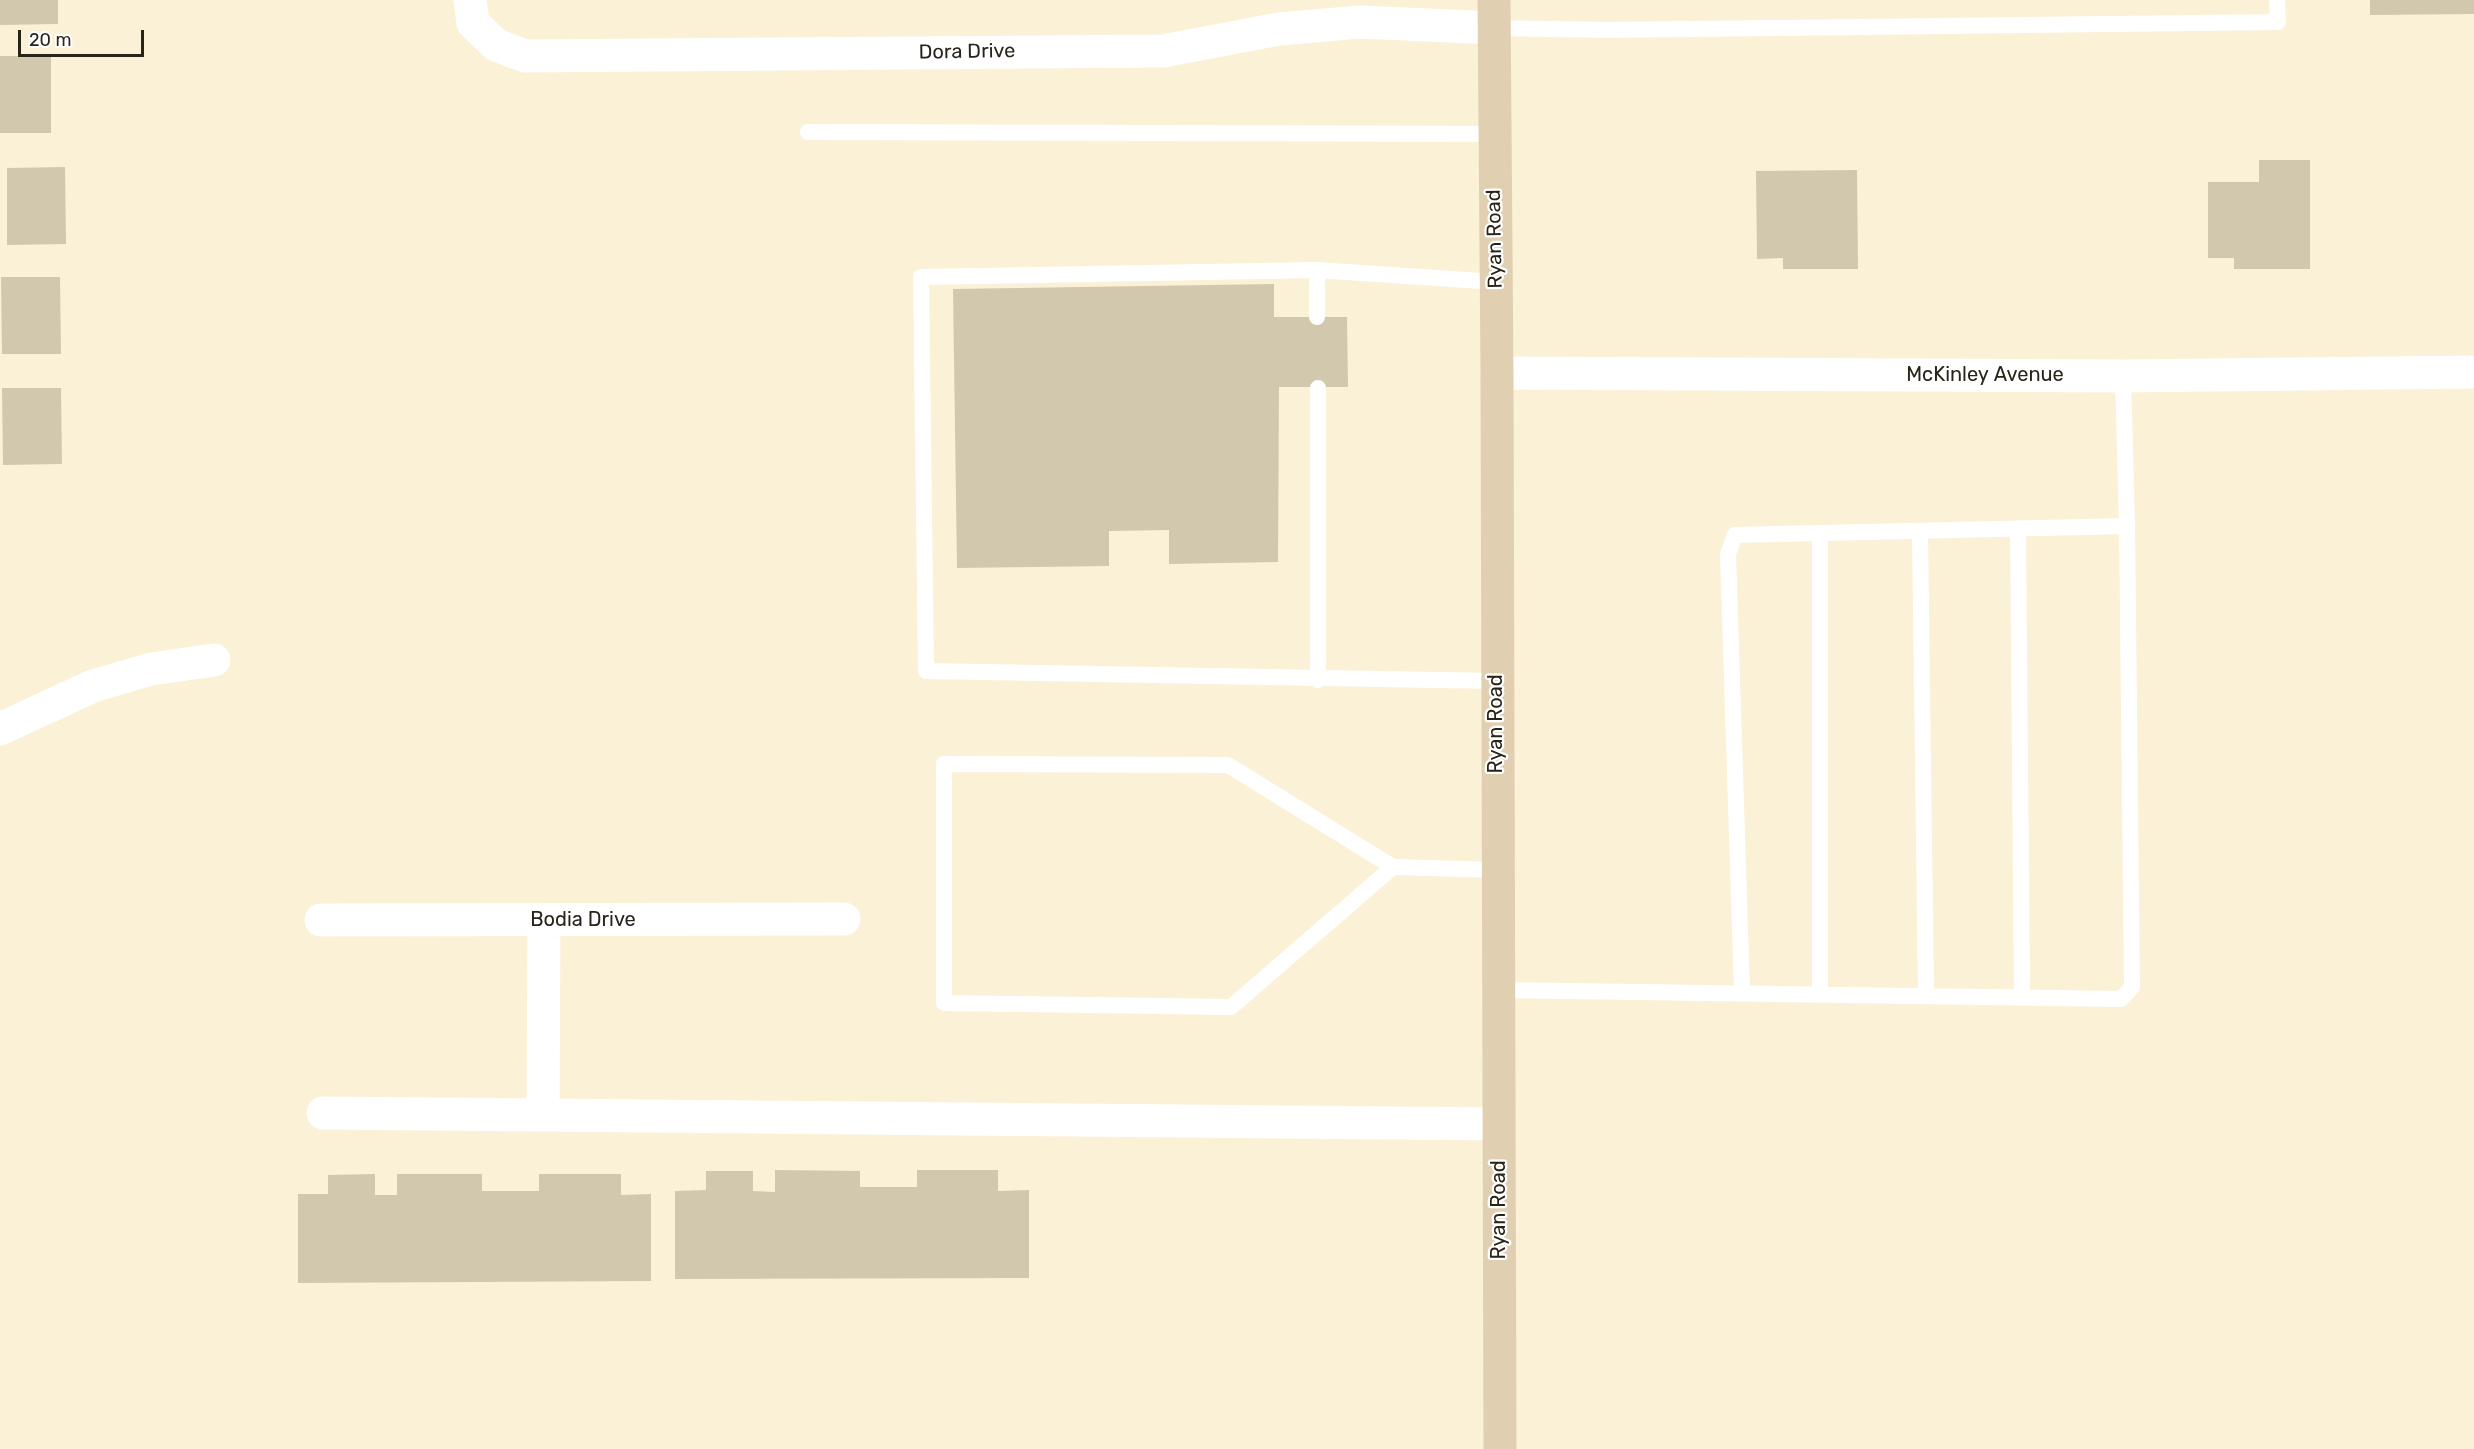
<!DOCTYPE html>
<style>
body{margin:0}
#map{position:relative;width:2474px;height:1449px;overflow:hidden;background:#fbf1d7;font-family:Rubik,sans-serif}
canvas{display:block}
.scale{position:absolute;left:18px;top:30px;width:126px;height:27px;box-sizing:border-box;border:3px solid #28241a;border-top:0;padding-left:8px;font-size:18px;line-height:21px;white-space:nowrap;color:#28241a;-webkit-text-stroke:4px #fff;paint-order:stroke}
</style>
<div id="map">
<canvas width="2474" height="1449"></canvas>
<div class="scale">20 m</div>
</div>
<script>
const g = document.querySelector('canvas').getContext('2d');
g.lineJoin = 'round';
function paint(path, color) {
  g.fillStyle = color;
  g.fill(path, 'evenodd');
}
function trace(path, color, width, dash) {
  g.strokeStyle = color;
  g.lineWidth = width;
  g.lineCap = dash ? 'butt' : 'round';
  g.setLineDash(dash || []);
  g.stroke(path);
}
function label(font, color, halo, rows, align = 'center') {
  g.font = font + ' Rubik,sans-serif';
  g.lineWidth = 4.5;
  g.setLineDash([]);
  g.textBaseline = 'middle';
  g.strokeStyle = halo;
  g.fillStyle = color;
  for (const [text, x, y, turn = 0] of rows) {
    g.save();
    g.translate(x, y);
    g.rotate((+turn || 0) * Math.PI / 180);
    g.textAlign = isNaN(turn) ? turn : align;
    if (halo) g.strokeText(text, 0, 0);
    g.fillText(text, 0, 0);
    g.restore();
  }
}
paint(new Path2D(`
 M0,0h58v24l-58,1z
 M2370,0h104v14l-104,1z
 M0,56h51v77h-51z
 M2259,160h51v109h-76v-11h-26v-76h51z
 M65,167l1,77 -59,1v-77z
 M1857,170l1,99h-75v-11l-26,1 -1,-88z
 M1,277h59l1,77h-59z
 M1274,284v33h73l1,70h-69l-1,175 -109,2v-34l-60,1v35l-152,2 -4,-279z
 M2,388h59l1,76 -59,1z
 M775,1170l85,1v16h57v-17h81v21l31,-1v88l-354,1v-88l31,-1v-19h47v20l22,1z
 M375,1174v21h22v-21h85v17h57v-17h82v21l30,-1v87l-353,2v-89h30v-19z`), '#d2c8ae');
trace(new Path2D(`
 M1494,28l113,2 671,-8 -1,-22
 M808,132l686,2
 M1317,270v47
 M1496,282l-179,-12 -396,7 5,394 570,10
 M1318,388v292
 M2018,529l4,468
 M1920,531l6,464
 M1820,533v460
 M1393,867l-162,140 -287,-4v-239l284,1 165,102 104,3
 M1499,990l622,9 11,-12 -5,-461
 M1742,992l-14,-438 7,-19 392,-9 -4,-150`), '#fff', 16);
trace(new Path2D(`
 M470,0l3,23 23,22 29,11 638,-5 116,-22 81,-7 134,6
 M1497,373l626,3 351,-4
 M0,729l93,-43 58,-17 63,-9
 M321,920l523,-1
 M544,920l-1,195 955,9
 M323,1113l220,2`), '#fff', 33);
trace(new Path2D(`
 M1494,0l3,373 3,1076`), '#e1cfb2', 33);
label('20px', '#28241a', '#fff', [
 ["Dora Drive",967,52,-1],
 ["Ryan Road",1495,239,-91],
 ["McKinley Avenue",1985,375],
 ["Ryan Road",1496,724,-90],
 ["Bodia Drive",583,920],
 ["Ryan Road",1499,1210,-90]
]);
</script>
